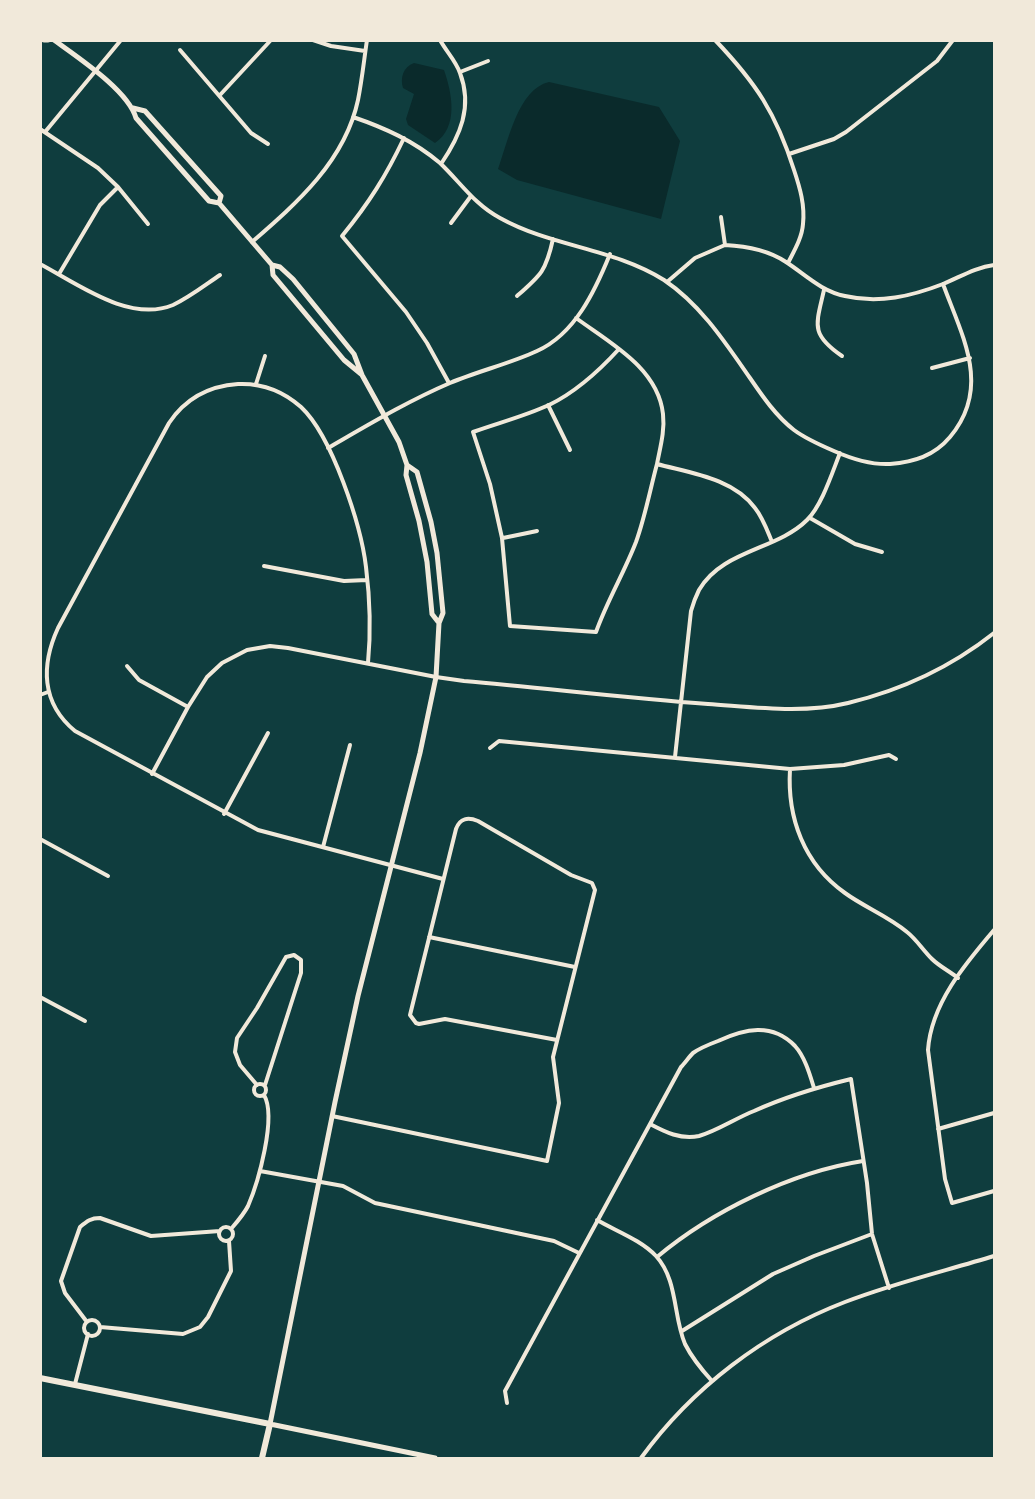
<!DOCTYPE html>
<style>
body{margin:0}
#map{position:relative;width:1035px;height:1499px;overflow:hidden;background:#0f3d3e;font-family:"Roboto Condensed",sans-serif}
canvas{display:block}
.frame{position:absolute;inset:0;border:42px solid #f1e9da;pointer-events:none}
</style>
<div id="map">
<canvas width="1035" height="1499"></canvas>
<div class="frame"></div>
</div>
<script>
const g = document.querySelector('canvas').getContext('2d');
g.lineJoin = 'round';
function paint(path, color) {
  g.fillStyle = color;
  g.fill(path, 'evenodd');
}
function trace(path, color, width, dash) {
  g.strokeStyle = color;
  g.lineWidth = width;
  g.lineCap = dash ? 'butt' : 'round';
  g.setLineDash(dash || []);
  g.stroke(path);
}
paint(new Path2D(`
 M414,63l30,7c8,23 15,57 -9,73l-27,-18 -2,-6 8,-25 -11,-6c-3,-10 0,-21 11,-25z
 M549,82l110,25 21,34 -19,78 -144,-39 -19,-11c10,-27 20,-80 51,-87z`), '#0a2a2b');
trace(new Path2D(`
 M313,40l18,6 34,5
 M440,40c6,11 16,21 20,33 13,34 0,63 -19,91
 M715,40c41,43 61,73 79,130 6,18 11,35 9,54 -1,14 -9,27 -15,39
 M180,50l71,83 17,11
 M460,72l28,-11
 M220,95l51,-55
 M353,117c32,11 61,24 87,46 20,19 35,42 60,55 52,29 113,30 164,62 37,25 61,62 86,98 13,19 26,38 44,52 12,9 26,15 40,21 18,8 36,14 56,13 24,-2 44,-8 60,-27 42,-50 12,-101 -7,-153
 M40,129l58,39 20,19 30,37
 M45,132l76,-92
 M404,138c-18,38 -35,65 -62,98l64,76 21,31 22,40
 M789,154l45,-15 12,-7 91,-71 16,-21
 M451,223l20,-27
 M252,242c45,-39 93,-81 106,-142 4,-20 6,-40 9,-60
 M725,245c22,1 43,5 61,17 20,13 35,29 59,34 34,8 67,0 98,-12 17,-7 33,-17 51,-19
 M40,264c38,20 89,59 133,41 17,-8 32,-20 47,-30
 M59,274l41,-69 18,-18
 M667,282l28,-24 30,-13 -4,-28
 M824,290c-8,35 -14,44 18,66
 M517,296c24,-21 29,-25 36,-57
 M576,318c34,25 82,50 87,96 2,17 -3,34 -6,50 33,9 76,14 98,44 8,10 12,22 17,34
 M619,349c-21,23 -43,43 -70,56 -24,11 -51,18 -76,27l17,52 12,54 8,88 86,6c11,-31 28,-59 40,-90 9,-25 14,-52 21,-78
 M932,368l38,-10
 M256,384l9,-28
 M548,405l22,45
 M328,448c40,-23 80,-47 122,-65 28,-12 59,-19 87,-32 38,-17 58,-60 73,-97
 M810,518l45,26 27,8
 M503,538l34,-7
 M264,566l80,15 23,-1
 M368,663c3,-32 2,-64 -2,-96 -5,-42 -34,-131 -65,-160 -18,-16 -40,-24 -63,-23 -29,2 -53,15 -69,39l-111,205c-17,37 -17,75 17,103l183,99 185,49
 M127,666l12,14 49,27
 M40,695l8,-3
 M490,748l9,-7 291,28 54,-4 45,-10 7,4
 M675,757l16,-146c2,-7 5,-15 8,-21 23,-40 78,-40 108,-70 15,-15 25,-47 33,-67
 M790,769c-3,49 14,95 55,124 19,14 43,23 62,39 9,7 16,18 25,27 7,7 17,12 26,19
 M152,774l36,-67 19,-30 15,-14 25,-13 23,-4 18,2 148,29 28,4c81,7 162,17 244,23 45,3 95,10 140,-1 54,-13 103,-36 146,-70
 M224,814l44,-81
 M40,839l68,37
 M323,847l27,-102
 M994,930c-29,34 -63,74 -66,120l17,129 7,24 42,-12
 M429,937l146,30
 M40,997l45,24
 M254 1090a6 6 0 1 1 12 0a6 6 0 1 1-12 0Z
 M257,1085l-17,-20 -5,-13 2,-14 20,-30 29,-51 8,-2 7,5v13l-36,112
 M332,1116l215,45 12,-58 -6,-46 42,-167 -3,-7 -21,-8 -93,-54c-10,-4 -18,-3 -22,8l-46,186 6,8 3,1 26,-5 112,21
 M650,1124c15,8 31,16 49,12 18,-5 37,-18 55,-25 31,-14 64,-24 97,-32l16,104 5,51 17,54
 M938,1129l56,-16
 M260,1171l83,15 32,17 179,38 25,12
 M597,1220c19,11 44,20 59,36 22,24 17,60 29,88 7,14 17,26 27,37
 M219 1234a7 7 0 1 1 14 0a7 7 0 1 1-14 0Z
 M231,1229c6,-7 13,-15 17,-23 10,-23 29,-89 16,-111
 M657,1257c55,-46 135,-85 206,-96
 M84 1328a8 8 0 1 1 16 0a8 8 0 1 1-16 0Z
 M87,1322l-22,-29 -4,-12 19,-54c7,-6 11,-9 20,-9l51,18 69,-5
 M100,1327l83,7 17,-7 8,-10 23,-46 -2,-30
 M682,1331l91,-57 41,-18 58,-22
 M75,1384l13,-50
 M507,1403l-2,-12 176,-324c4,-4 8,-10 12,-14 7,-5 17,-9 25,-12 26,-12 54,-19 77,5 10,11 15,29 19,42
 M641,1458c51,-70 123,-125 204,-156 49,-19 100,-31 149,-46`), '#f1e9da', 4);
trace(new Path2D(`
 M44,40h4
 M54,40c23,17 74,50 82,78l73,83 10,2 53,62 8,2 13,12 61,75 8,21 37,67 8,23 -1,10 13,46 8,41 5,52 7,9
 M133,108l12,3 76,85 -2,7
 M272,265l1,10 71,85 17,14
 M407,465l10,7 14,50 6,31 6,60 -4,10 -3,54 -16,76 -62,243 -23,106 -65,322 165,34`), '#f1e9da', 5);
trace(new Path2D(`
 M40,1378l230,46 -8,34`), '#f1e9da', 6);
</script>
